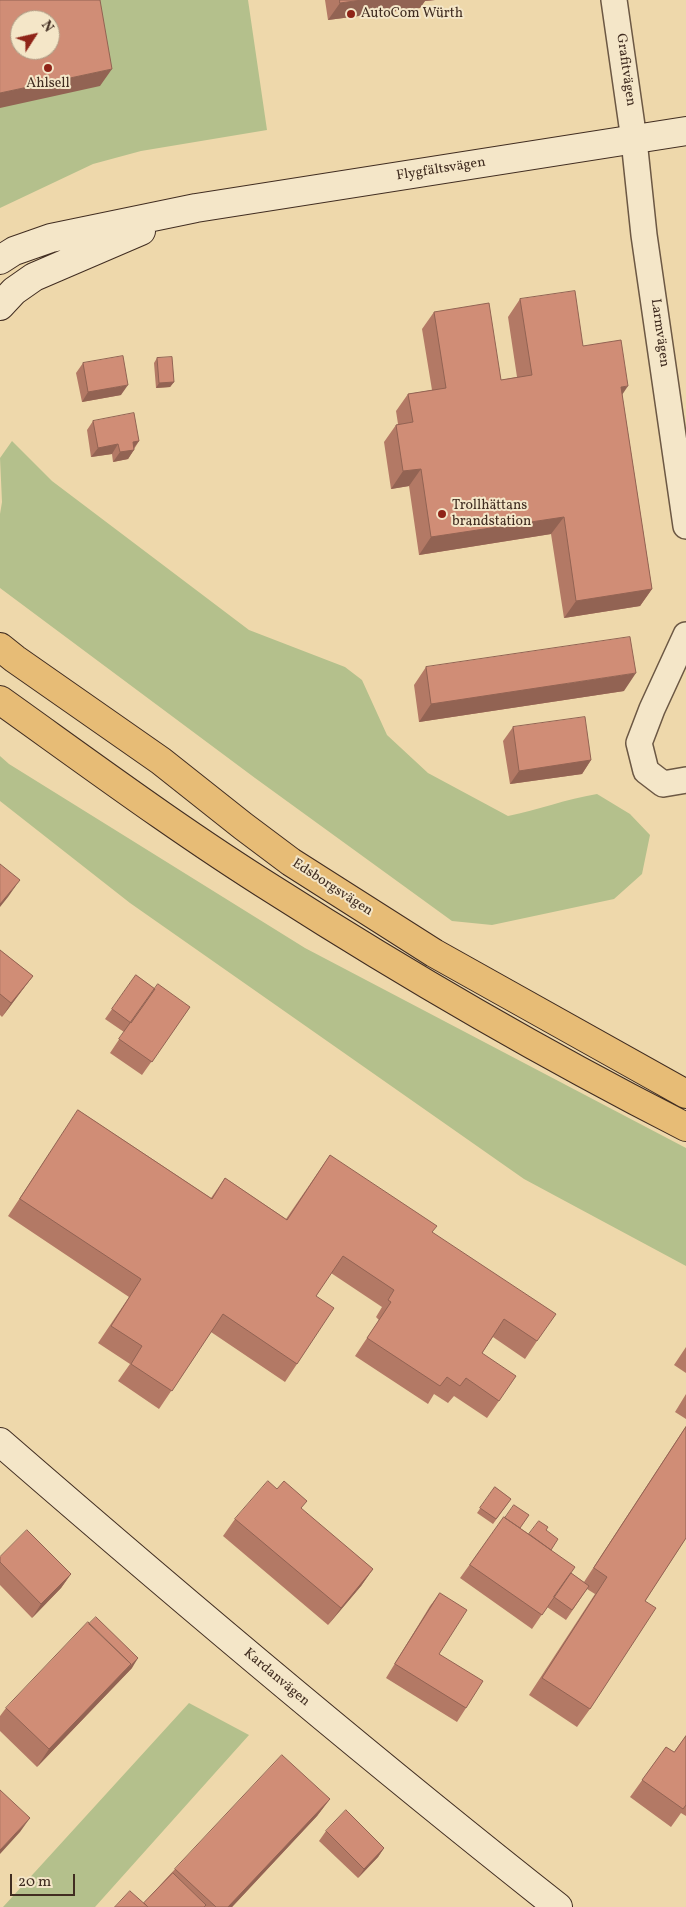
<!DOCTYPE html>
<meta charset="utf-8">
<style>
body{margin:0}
#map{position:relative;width:686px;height:1907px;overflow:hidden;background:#eed8ab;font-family:Vollkorn,serif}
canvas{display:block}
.north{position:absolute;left:10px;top:10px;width:50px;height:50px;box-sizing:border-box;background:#f4e6c8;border:1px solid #ac9c85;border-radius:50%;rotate:55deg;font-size:14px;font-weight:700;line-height:20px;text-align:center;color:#412d21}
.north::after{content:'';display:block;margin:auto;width:18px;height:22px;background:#8f2418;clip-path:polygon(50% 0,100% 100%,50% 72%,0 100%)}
.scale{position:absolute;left:10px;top:1874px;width:65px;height:22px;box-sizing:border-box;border:2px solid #412d21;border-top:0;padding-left:6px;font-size:15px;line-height:18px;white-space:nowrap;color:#412d21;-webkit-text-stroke:4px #f4e6c8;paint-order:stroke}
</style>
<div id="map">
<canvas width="686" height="1907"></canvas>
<div class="north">N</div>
<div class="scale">20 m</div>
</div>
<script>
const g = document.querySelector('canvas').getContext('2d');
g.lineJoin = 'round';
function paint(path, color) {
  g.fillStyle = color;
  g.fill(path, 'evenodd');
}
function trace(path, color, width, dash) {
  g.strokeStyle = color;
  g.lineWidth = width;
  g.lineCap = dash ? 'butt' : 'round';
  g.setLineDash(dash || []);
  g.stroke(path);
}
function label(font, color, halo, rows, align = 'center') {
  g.font = font + ' Vollkorn,serif';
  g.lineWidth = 4;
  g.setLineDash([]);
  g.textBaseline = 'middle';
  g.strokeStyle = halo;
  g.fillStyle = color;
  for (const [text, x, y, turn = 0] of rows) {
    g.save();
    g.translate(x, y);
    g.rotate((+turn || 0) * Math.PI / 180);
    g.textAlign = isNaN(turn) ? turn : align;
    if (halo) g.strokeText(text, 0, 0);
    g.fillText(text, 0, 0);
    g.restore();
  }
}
paint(new Path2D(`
 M0,0h248l19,130 -126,21 -48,13 -93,44zM20,20h30v30h-30z
 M12,441l40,40 197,149 96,37 17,13 25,55 41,38 80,43c30,-6 58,-17 89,-22l33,20 20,21 -8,39 -28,25 -122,26 -40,-4 -197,-143 -255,-190v-74l2,-12 -2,-44z
 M0,756l9,8 296,184 381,200v118l-162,-87 -394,-276 -130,-102z
 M189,1703l60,32 -154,172h-92z`), '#b4c08c');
const street = new Path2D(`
 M614,0l20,140 10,95 42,291
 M686,635l-34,74 -13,34 7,28 17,13 23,-4`);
const secondary = new Path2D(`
 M0,260l14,-9 37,-13 145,-30 490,-77
 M0,306l14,-15 20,-14 107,-46
 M0,1442c183,159 368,315 558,465`);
const highway = new Path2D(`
 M0,647l15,12 146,102 82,65 48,36 143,91 252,141
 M0,700c91,65 180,131 274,190 133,85 271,165 412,237`);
trace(street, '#6c5844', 28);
trace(secondary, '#412d21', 30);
trace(highway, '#412d21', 30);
trace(street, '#f4e6c8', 25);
trace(secondary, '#f4e6c8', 28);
trace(highway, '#e7bc76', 28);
paint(new Path2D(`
 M325,0h110l-10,1 -5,7 -92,12z
 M520,299l63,47 39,48 30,195 -12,17 -76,12 -13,-84 -132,21 -10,-69 -18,3 -7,-47 12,-17 2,-1 -2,-13 12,-17 24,-4 -10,-61 12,-17 67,68 16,-3 -9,-60z
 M157,358l17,24 -4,5 -14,1 -2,-25z
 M83,363l38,32 -39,7 -6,-29z
 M93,421l46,20 -11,18 -15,3 -1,-8 -21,3 -4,-27z
 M426,667l198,24 -205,31 -5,-37z
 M513,727l78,33 -9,14 -72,10 -7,-43z
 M0,950l33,26 -31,41 -2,-2z
 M136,975l19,14 35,18 -48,68 -32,-22 14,-21 -19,-13z
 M78,1110l133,88 14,-20 61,41 44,-64 102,77 105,109 -12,18 -32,-22 -11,16 17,48 -12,17 -33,-22 -6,7 -14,-9 -6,10 -73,-48 24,-36 -3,-3 6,-10 -51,-34 -15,23 -19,68 -12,18 -74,-50 -52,77 -41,-28 12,-17 -32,-21 31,-46 -121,-81z
 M686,1347v26l-12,-8z
 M686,1394v25l-11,-7z
 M686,1426v112l-41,63 -55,108 -13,18 -48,-32 66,-101 -8,-5 -21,31 -19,-13 -15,22 -72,-51 44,-61 25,17 17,-4 5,20 20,23 13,9z
 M495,1487l16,12 -18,25 -16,-11z
 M301,1509l72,60 -12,17 -33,39 -105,-89 12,-17z
 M0,1557l71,17 -10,14 -29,30 -32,-33z
 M440,1593l-1,61 27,54 -9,14 -71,-44 44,-72z
 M132,1668l-95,99 -37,-36v-15l6,-8z
 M686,1736v80l-5,-3 -10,14 -41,-30 36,-50 8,5z
 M330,1799l-13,17 -85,91h-117l29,-4 31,-34z
 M326,1831l58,17 -6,9 -20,21 -39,-37z`), '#b37965');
paint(new Path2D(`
 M363,0h72l-10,1 -5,7 -92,12 12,-17z
 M112,69l-12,17 -100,22v-15z
 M174,382l-4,5 -14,1 3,-5z
 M128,385l-7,10 -39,7 6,-10z
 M628,386l-12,18 5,-17z
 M139,441l-7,9h2l-6,9 -15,3 7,-10 13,-10z
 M118,444l-6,10 -21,3 7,-9z
 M421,469l-12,17 -18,3 12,-18z
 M564,517l-13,17 -132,21 12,-18z
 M652,589l-12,17 -76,12 12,-17z
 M636,673l-12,18 -205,31 12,-18z
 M591,760l-9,14 -72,10 9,-13z
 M20,880l-12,17 -8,10v-3z
 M33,976l-10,13 -21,28 9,-14z
 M373,1569l-12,17 -33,39 13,-17z
 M71,1574l-10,14 -29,30 9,-14z
 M138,1658l-6,10 -95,99 12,-18 82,-85z
 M330,1799l-13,17 -85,91h-4z
 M30,1818l-10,14 -20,22v-4z
 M384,1848l-6,9 -20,21 6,-9z`), '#926353');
const building = new Path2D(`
 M0,0h100l12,69 -112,24zM20,20h30v30h-30z
 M340,0h22l-22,3z
 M575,291l8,55 38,-6 7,46 -7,1 31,202 -76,12 -12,-84 -133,20 -10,-68 -18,2 -7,-46 17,-3 -5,-28 38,-6 -12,-76 55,-9 12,77 31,-5 -12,-76z
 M123,356l5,29 -40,7 -5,-29z
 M172,357l2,25 -15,1 -2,-25z
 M134,413l5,28 -6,1 1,8 -14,2 -2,-8 -20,4 -5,-27z
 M630,637l6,36 -205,31 -5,-37z
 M585,717l6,43 -72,11 -6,-44z
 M0,864l20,16 -20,24z
 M0,950l33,26 -22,27 -11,-9z
 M136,975l19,14 -24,34 -19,-14z
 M158,984l32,23 -38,55 -33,-23z
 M78,1110l134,89 13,-21 62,42 43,-65 107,71 -5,6 124,82 -19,27 -33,-22 -22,34 34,23 -17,25 -33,-23 -6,8 -13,-9 -7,9 -73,-48 24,-36 -3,-2 6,-10 -51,-34 -27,40 18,12 -37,56 -74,-50 -51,77 -41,-27 11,-18 -31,-20 30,-47 -121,-80z
 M686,1427v111l-41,63 11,7 -66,101 -48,-31 65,-101 -13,-9z
 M268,1481l9,8 7,-8 23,20 -6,7 72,61 -32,39 -106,-89z
 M495,1487l16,12 -15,20 -16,-11z
 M514,1505l15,10 -9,13 -15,-10z
 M504,1517l71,50 -33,48 -72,-50z
 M539,1521l9,6 -2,3 12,9 -7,11 -22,-16z
 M27,1530l44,44 -30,30 -41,-42v-5z
 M571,1573l18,13 -17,24 -18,-13z
 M440,1593l27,17 -28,44 44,27 -17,27 -71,-44z
 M96,1617l42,41 -13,14 6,-8 -42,-40z
 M88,1622l43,42 -82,85 -43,-41z
 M686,1736v69l-3,4 -41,-29 24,-33 8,5z
 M282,1755l48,44 -102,108h-12l-41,-38z
 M0,1790l30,28 -30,32z
 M346,1810l38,38 -20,21 -38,-38z
 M173,1873l33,32 -2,2h-56l-4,-4z
 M130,1891l18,16h-33z`);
paint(building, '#d08d76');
trace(building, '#926353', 1);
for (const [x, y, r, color] of [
 [351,14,5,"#8f2418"],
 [48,68,5,"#8f2418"],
 [442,514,5,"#8f2418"]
]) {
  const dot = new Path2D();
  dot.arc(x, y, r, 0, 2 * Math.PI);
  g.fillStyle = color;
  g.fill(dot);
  trace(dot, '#f4e6c8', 2);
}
label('14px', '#412d21', '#f4e6c8', [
 ["AutoCom Würth",361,14],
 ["Ahlsell",48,84,"center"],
 ["Trollhättans",452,506],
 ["brandstation",452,522]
], 'left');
label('14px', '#412d21', '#f4e6c8', [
 ["Grafitvägen",625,70,82],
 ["Flygfältsvägen",441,170,-9],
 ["Larmvägen",659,333,82],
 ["Edsborgsvägen",332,888,33],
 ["Kardanvägen",276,1678,40]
]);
</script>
